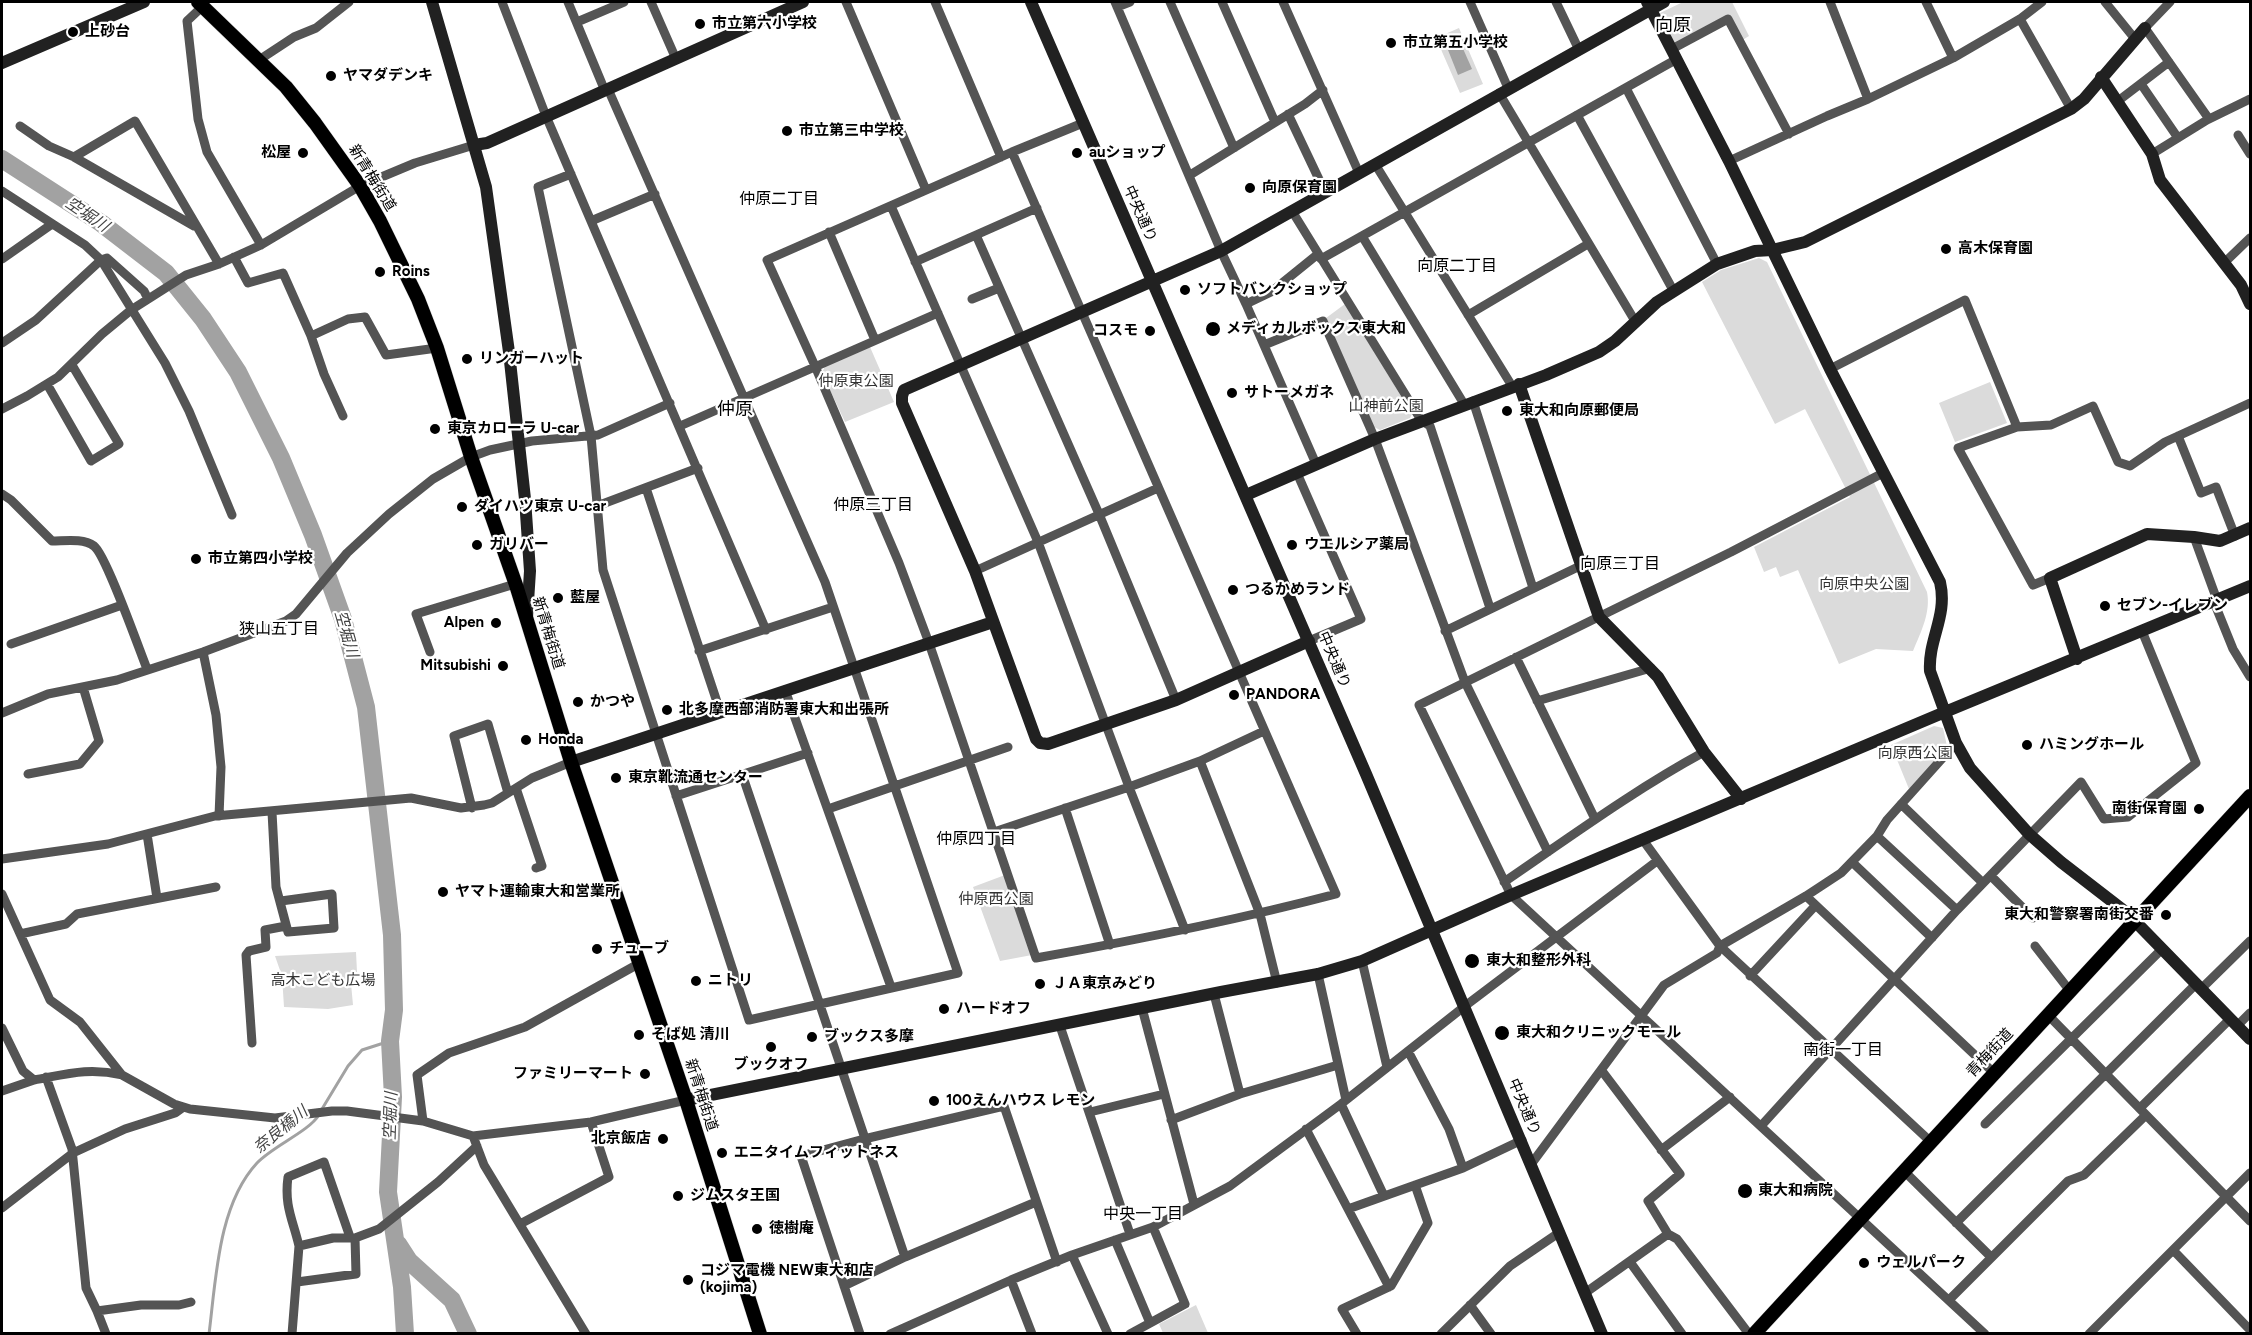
<!DOCTYPE html>
<meta charset="utf-8">
<style>
body{margin:0}
#map{position:relative;width:2252px;height:1335px;overflow:hidden;background:#fff;font-family:Figtree,sans-serif}
canvas{display:block}
.frame{position:absolute;inset:0;border:3px solid #000;pointer-events:none}
</style>
<div id="map">
<canvas width="2252" height="1335"></canvas>
<div class="frame"></div>
</div>
<script>
const g = document.querySelector('canvas').getContext('2d');
g.lineJoin = 'round';
function paint(path, color) {
  g.fillStyle = color;
  g.fill(path, 'evenodd');
}
function trace(path, color, width, dash) {
  g.strokeStyle = color;
  g.lineWidth = width;
  g.lineCap = dash ? 'butt' : 'round';
  g.setLineDash(dash || []);
  g.stroke(path);
}
function label(font, color, halo, rows, align = 'center') {
  g.font = font + ' Figtree,"Noto Sans JP",sans-serif';
  g.lineWidth = 4.5;
  g.setLineDash([]);
  g.textBaseline = 'middle';
  g.strokeStyle = halo;
  g.fillStyle = color;
  for (const [text, x, y, turn = 0] of rows) {
    g.save();
    g.translate(x, y);
    g.rotate((+turn || 0) * Math.PI / 180);
    g.textAlign = isNaN(turn) ? turn : align;
    if (halo) g.strokeText(text, 0, 0);
    g.fillText(text, 0, 0);
    g.restore();
  }
}
paint(new Path2D(`
 M1683,2h49l17,34 -8,5 -13,-23 -54,27 -16,-31z
 M1459,28l24,56 -23,9 -24,-55z
 M1759,258l8,4 160,330c4,20 -6,40 -14,59l-37,-2 -37,15 -41,-94 -18,7 -4,-10 -12,5 -10,-25 96,-50 -45,-88 -30,15 -73,-142 19,-12z
 M1345,304l67,110 -2,4 -30,12 -6,-3 -48,-109z
 M870,347l24,55 -49,20 -23,-49 3,-7z
 M1990,382l17,41 -52,19 -16,-39z
 M1934,726l9,2 4,18 -38,43 -18,-44z
 M1005,875l27,80 -32,6 -27,-74z
 M356,952l1,20 -7,1 3,32 -25,4 -44,-2 -2,-31 -7,-20z
 M1196,1305l12,28h-45l-4,-9z`), '#dbdbdb');
paint(new Path2D(`
 M1457,35l15,34 -14,6 -14,-35z`), '#a2a2a2');
trace(new Path2D(`
 M322,1109l26,-43 14,-16 28,-9
 M209,1334c7,-55 9,-129 48,-171 16,-17 51,-31 62,-48`), '#a2a2a2', 3);
trace(new Path2D(`
 M2,159l99,64 65,50 37,46 35,53 43,86 32,77 30,84 23,88 26,228 2,75 -4,31 3,56 -5,95 14,95 3,47
 M398,1244l11,17 43,39 16,34`), '#a2a2a2', 18);
const primary = new Path2D(`
 M198,2l88,85 29,36 45,63 20,35 38,78 19,49 34,109 45,128 55,177 115,338 74,234
 M1754,1334l496,-538`);
trace(primary, '#dbdbdb', 15);
trace(new Path2D(`
 M502,2l44,114 220,514
 M568,2l37,89
 M651,2l25,57
 M846,2l80,188
 M935,2l66,155
 M1115,2l106,249 25,53 70,160
 M1170,2l64,146
 M1222,2l53,120
 M1283,2l76,171
 M1470,2l38,86
 M1556,2l23,48
 M1830,2l38,97
 M1926,2l27,56
 M2105,2l30,37
 M2170,2l-25,26 64,91
 M203,6l-16,15 11,98 9,33 54,93
 M1117,7l13,-5
 M2020,19l51,90
 M577,22l47,-20
 M1672,49l56,-30 61,115
 M259,60l35,-23 22,-9 33,-26
 M2141,84l37,54
 M1626,88l91,176
 M1499,93l136,228
 M2118,101l51,-39
 M1288,114l37,78
 M1577,115l96,175
 M20,126l29,20 25,11 120,69
 M2238,135l12,19
 M1012,152l324,742c-99,26 -199,46 -300,64l-107,-315 -30,-80 -84,-197 -48,-106 214,-94 31,-14 71,-29
 M2152,154l55,-34 43,-21
 M74,157l61,-36 84,143
 M1729,161l98,-45 41,-17 85,-41 67,-39 22,-17
 M1375,164l137,222
 M571,174l-33,13 53,249 12,134 146,450 209,-47 -133,-391 -217,-493
 M1190,175l115,-71 18,-14
 M2,191l83,54 16,15 6,-2 37,33 4,8
 M891,206l147,336 91,245 56,143
 M1292,211l129,209 9,6 60,182
 M591,221l64,-27
 M829,232l46,108
 M976,235l123,279 77,186
 M1362,236l102,168
 M234,257l14,26 35,-10 28,63 37,-17 17,-2 21,38 51,-7
 M2,259l50,-35
 M1321,259l356,-200
 M915,262l122,-54
 M2224,263l26,-25
 M972,299l27,-11
 M1246,304l25,-12 47,-38
 M1468,315l120,-71
 M311,336l13,38 19,42
 M2,343l34,-23 65,-60 64,103 24,48 43,104
 M1264,345l59,-24 52,118 90,243 83,170
 M1830,369l135,-69 52,127
 M47,384l44,77 28,-17 -47,-79
 M1473,401l60,187
 M2,409l25,-13 31,-19 44,-43 29,-24 55,-35 33,-11 42,-19 99,-59 55,-23 59,-18
 M680,426l258,-113
 M2178,436l23,57 15,-6 19,49
 M1297,473l64,146 -52,22
 M1883,473l-152,79 -312,153 92,190 474,439
 M646,488l74,223
 M2,494l9,6 41,41c13,0 31,-3 42,5 12,9 45,103 53,123
 M597,506l101,-38
 M2194,537l23,63
 M975,571l183,-83
 M2050,578l-17,7 -75,-137 59,-21 34,-2 42,-19 25,56 12,4 35,-24 85,-39
 M2214,602l19,47 17,28
 M1445,631l135,-65
 M11,644l111,-39
 M699,651l134,-44
 M203,652l13,63 5,52 -2,49
 M430,652l-14,-38 99,-30
 M1516,657l79,162
 M785,690l106,297
 M1537,701l114,-33
 M2,713l46,-19 69,-14 86,-28 83,-31 10,-7 51,-61 42,-39 44,-35 38,-22 19,-7 42,-9 66,-6 72,-32
 M1200,761l60,153 17,69
 M28,774l52,-10 19,-23 -16,-54
 M742,774l163,483
 M516,788l26,78 -6,2
 M676,796l132,-43
 M1901,804l82,79
 M472,808l-18,-72 34,-12 20,69
 M1065,808l45,137
 M828,809l180,-62
 M272,812l4,75 12,45 46,-4 -2,-34 -51,7
 M994,832l135,-45 71,-26 64,-30
 M147,834l10,64
 M1877,836l80,74
 M1643,840l77,106 211,196
 M2,859l106,-15 107,-28 196,-18 50,10 23,-3 8,-2 40,-25 39,-16
 M1852,862l80,76
 M1991,876l42,42
 M1504,882c66,-45 130,-92 200,-130
 M2,894l48,106 30,22 42,53 52,29 16,5 85,9 57,-7h15l76,10 50,15 11,29 102,169
 M1806,896l188,177
 M20,934l46,-10 11,-10 139,-27
 M2035,946l35,45
 M1362,961l25,106
 M1318,974l28,126
 M1750,976l65,-70
 M2201,989l49,-48
 M1214,994l26,100
 M1142,1008l52,196
 M2048,1015l202,206
 M1060,1026l70,208
 M2237,1026l13,-13
 M2,1028l21,43 11,9c33,-6 55,-13 88,-5
 M252,1043l-6,-88 3,-4 17,-4 -1,-17 21,-4
 M1408,1051l41,78 14,39
 M1602,1071l78,103 -32,27 20,33 9,5 72,95
 M46,1077l26,72 14,139 11,23 9,23
 M2,1091l32,-11
 M1341,1104l43,92
 M2140,1108l90,-89
 M1090,1112l74,-18
 M1171,1120l69,-26 98,-29
 M423,1121l-6,-46 32,-22 76,-26 115,-64
 M1985,1124l177,-175
 M1761,1126l196,-216 124,-128 23,37 24,-2 68,-54 -54,-132
 M1306,1129l83,158
 M473,1136l118,-14 95,-22
 M1661,1150l69,-53
 M1532,1163l132,-178 53,-32 3,-7 86,-50 35,-23 36,-37 10,-16 69,-77
 M1904,1171l87,86
 M2,1208l71,-55 52,-24 50,-16 7,-5
 M1348,1209l115,-41 59,-28
 M1956,1223l240,-239
 M520,1224l89,-47 -18,-55
 M1115,1240l35,83
 M299,1246c-6,-26 -15,-40 -11,-69l36,-15 26,75
 M2173,1250l77,80
 M1072,1255l36,79
 M1630,1262l52,72
 M1011,1280l21,54
 M297,1282l59,-8 -1,-36
 M844,1286l61,-29 131,-55
 M1585,1293l83,-59
 M1949,1300l119,-119 16,-6 62,-60
 M1470,1305l21,29
 M97,1311l44,-6h38l12,-3
 M292,1334l7,-88 34,-8h22l24,-9 59,-47 39,-36
 M860,1334l-59,-178 63,-17 140,-33 53,156
 M890,1334l121,-54 61,-25 81,-28 77,-41 111,-82 124,-98 192,-145
 M1130,1334l55,-30 -32,-77
 M1357,1334l-15,-25 49,-23 37,-63 -13,-38
 M1441,1334l69,-68 50,-34
 M2089,1334l161,-161`), '#545454', 9);
trace(new Path2D(`
 M432,2l54,185 23,165 16,147 5,72 -3,46
 M1031,2l335,772 236,560
 M1647,2l82,159 101,208 110,213c8,34 -12,57 -10,89l26,72 14,25 59,66 32,28 66,51 123,126
 M2,63l142,-61
 M2101,77l51,77 8,26 81,105 9,19
 M474,145l13,-2 316,-141
 M1519,384l80,233 59,60 46,75 37,47
 M1246,495l129,-56 171,-64 53,-23 16,-11 42,-39 60,-38 38,-13 17,-1 33,-8 266,-133 13,-10 61,-71
 M1309,641l-133,59 -128,44 -8,-1 -4,-4 -61,-168 -73,-168v-7l2,-6 317,-139 443,-249
 M2077,659l-27,-81 97,-44 47,3 26,4 30,-13
 M571,762l422,-140
 M686,1100l535,-108 97,-18 44,-13 149,-66 434,-183 305,-126`), '#212121', 12);
trace(primary, '#000', 14);
for (const [x, y, r, color] of [
 [700,24,6,"#000"],
 [73,32,6,"#000"],
 [1391,43,6,"#000"],
 [331,76,6,"#000"],
 [787,131,6,"#000"],
 [303,153,6,"#000"],
 [1077,153,6,"#000"],
 [1250,188,6,"#000"],
 [1946,249,6,"#000"],
 [380,272,6,"#000"],
 [1185,290,6,"#000"],
 [1213,329,8,"#000"],
 [1150,331,6,"#000"],
 [467,359,6,"#000"],
 [1232,393,6,"#000"],
 [1507,411,6,"#000"],
 [435,429,6,"#000"],
 [462,507,6,"#000"],
 [477,545,6,"#000"],
 [1292,545,6,"#000"],
 [196,559,6,"#000"],
 [1233,590,6,"#000"],
 [558,598,6,"#000"],
 [2105,606,6,"#000"],
 [496,623,6,"#000"],
 [503,666,6,"#000"],
 [1234,695,6,"#000"],
 [578,702,6,"#000"],
 [667,710,6,"#000"],
 [526,740,6,"#000"],
 [2027,745,6,"#000"],
 [616,778,6,"#000"],
 [2199,809,6,"#000"],
 [443,892,6,"#000"],
 [2166,915,6,"#000"],
 [597,949,6,"#000"],
 [1472,961,8,"#000"],
 [696,981,6,"#000"],
 [1040,984,6,"#000"],
 [944,1009,6,"#000"],
 [1502,1033,8,"#000"],
 [639,1035,6,"#000"],
 [812,1037,6,"#000"],
 [771,1047,6,"#000"],
 [645,1074,6,"#000"],
 [934,1101,6,"#000"],
 [663,1139,6,"#000"],
 [722,1153,6,"#000"],
 [1745,1191,8,"#000"],
 [678,1196,6,"#000"],
 [757,1229,6,"#000"],
 [1864,1263,6,"#000"],
 [688,1280,6,"#000"]
]) {
  const dot = new Path2D();
  dot.arc(x, y, r, 0, 2 * Math.PI);
  g.fillStyle = color;
  g.fill(dot);
  trace(dot, '#fff', 2);
}
label('bold 15px', '#000', '#fff', [
 ["市立第六小学校",712,24],
 ["上砂台",85,32],
 ["市立第五小学校",1403,43],
 ["ヤマダデンキ",343,76],
 ["市立第三中学校",799,131],
 ["松屋",291,153,"right"],
 ["auショップ",1089,153],
 ["向原保育園",1262,188],
 ["高木保育園",1958,249],
 ["Roins",392,272],
 ["ソフトバンクショップ",1197,290],
 ["メディカルボックス東大和",1226,329],
 ["コスモ",1138,331,"right"],
 ["リンガーハット",479,359],
 ["サトーメガネ",1244,393],
 ["東大和向原郵便局",1519,411],
 ["東京カローラ U-car",447,429],
 ["ダイハツ東京 U-car",474,507],
 ["ガリバー",489,545],
 ["ウエルシア薬局",1304,545],
 ["市立第四小学校",208,559],
 ["つるかめランド",1245,590],
 ["藍屋",570,598],
 ["セブン-イレブン",2117,606],
 ["Alpen",484,623,"right"],
 ["Mitsubishi",491,666,"right"],
 ["PANDORA",1246,695],
 ["かつや",590,702],
 ["北多摩西部消防署東大和出張所",679,710],
 ["Honda",538,740],
 ["ハミングホール",2039,745],
 ["東京靴流通センター",628,778],
 ["南街保育園",2187,809,"right"],
 ["ヤマト運輸東大和営業所",455,892],
 ["東大和警察署南街交番",2154,915,"right"],
 ["チューブ",609,949],
 ["東大和整形外科",1486,961],
 ["ニトリ",708,981],
 ["ＪＡ東京みどり",1052,984],
 ["ハードオフ",956,1009],
 ["東大和クリニックモール",1516,1033],
 ["そば処 清川",651,1035],
 ["ブックス多摩",824,1037],
 ["ブックオフ",771,1065,"center"],
 ["ファミリーマート",633,1074,"right"],
 ["100えんハウス レモン",946,1101],
 ["北京飯店",651,1139,"right"],
 ["エニタイムフィットネス",734,1153],
 ["東大和病院",1758,1191],
 ["ジムスタ王国",690,1196],
 ["徳樹庵",769,1229],
 ["ウェルパーク",1876,1263],
 ["コジマ電機 NEW東大和店",700,1271],
 ["(kojima)",700,1288]
], 'left');
label('15px', '#000', '#fff', [
 ["新青梅街道",372,178,58],
 ["中央通り",1140,214,66],
 ["新青梅街道",548,633,73],
 ["中央通り",1334,660,67],
 ["青梅街道",1990,1053,-47],
 ["新青梅街道",701,1095,72],
 ["中央通り",1524,1107,67]
]);
label('15px', '#323232', '#fff', [
 ["仲原東公園",856,382],
 ["山神前公園",1386,407],
 ["向原中央公園",1864,585],
 ["向原西公園",1915,754],
 ["仲原西公園",996,900],
 ["高木こども広場",323,981]
]);
label('16px', '#000', '#fff', [
 ["仲原二丁目",779,199],
 ["向原二丁目",1457,266],
 ["仲原三丁目",873,505],
 ["向原三丁目",1620,564],
 ["狭山五丁目",279,629],
 ["仲原四丁目",976,839],
 ["南街一丁目",1843,1050],
 ["中央一丁目",1143,1214]
]);
label('italic 16px', '#434343', '#fff', [
 ["空堀川",87,215,34],
 ["空堀川",346,634,74],
 ["空堀川",391,1116,-88],
 ["奈良橋川",281,1130,-39]
]);
label('18px', '#000', '#fff', [
 ["向原",1673,26],
 ["仲原",735,410]
]);
</script>
